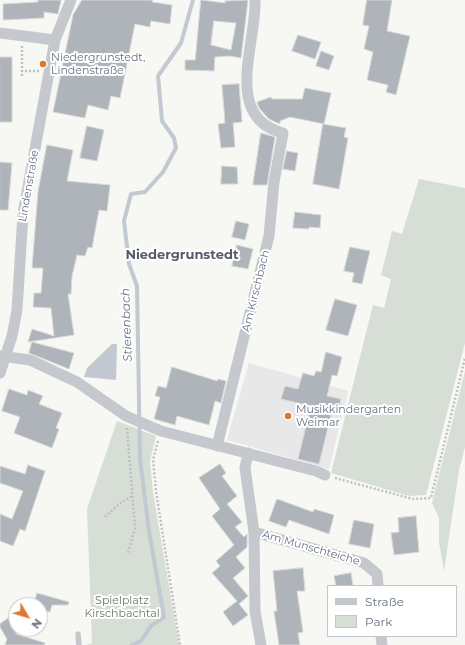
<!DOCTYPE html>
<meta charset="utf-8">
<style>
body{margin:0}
#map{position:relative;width:465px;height:645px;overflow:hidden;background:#f7f7f4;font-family:Montserrat,sans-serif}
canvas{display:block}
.legend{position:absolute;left:327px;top:585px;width:130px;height:52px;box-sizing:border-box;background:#fff;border:1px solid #c2c7ce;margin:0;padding:5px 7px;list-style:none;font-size:12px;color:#677285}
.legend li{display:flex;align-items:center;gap:8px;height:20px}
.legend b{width:20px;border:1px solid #c2c7ce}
.north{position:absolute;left:8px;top:597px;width:40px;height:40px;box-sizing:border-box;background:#fff;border:1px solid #c2c7ce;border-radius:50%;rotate:128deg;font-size:11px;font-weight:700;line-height:16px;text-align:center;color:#677285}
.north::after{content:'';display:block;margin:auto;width:14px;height:18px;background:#e0762b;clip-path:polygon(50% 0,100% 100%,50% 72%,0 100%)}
</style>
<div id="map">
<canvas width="465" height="645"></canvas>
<ul class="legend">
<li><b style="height:5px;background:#c5c8cc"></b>Straße</li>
<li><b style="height:11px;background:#d7ded5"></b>Park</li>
</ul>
<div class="north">N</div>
</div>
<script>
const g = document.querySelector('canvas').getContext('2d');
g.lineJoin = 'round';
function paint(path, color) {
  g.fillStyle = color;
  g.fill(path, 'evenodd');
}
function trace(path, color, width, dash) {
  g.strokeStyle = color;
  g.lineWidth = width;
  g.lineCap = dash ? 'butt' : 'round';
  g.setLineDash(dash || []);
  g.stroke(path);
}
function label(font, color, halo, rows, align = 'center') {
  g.font = font + ' Montserrat,sans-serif';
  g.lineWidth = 4;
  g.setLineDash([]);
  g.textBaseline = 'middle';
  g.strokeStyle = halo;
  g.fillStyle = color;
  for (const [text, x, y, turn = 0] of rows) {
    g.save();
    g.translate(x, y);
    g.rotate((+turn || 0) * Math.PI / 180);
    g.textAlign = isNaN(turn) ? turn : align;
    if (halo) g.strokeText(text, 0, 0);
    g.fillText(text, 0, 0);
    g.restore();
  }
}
paint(new Path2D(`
 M249,363l99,28 -19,78 -102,-29z`), '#e7e8e7');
paint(new Path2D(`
 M419,179l46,9v155l-39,152 -17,1 -78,-23 42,-168 11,3 7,-29 -10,-4 11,-44 10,3z
 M465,371v76l-6,23 -15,101 -5,-29v-24l-7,-15z
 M117,421l39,15 -6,25 3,31 26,153h-93l6,-2 -5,-134z`), '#d7ded5');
paint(new Path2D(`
 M112,344h5l-1,36 -32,-3 3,-9z`), '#c2c9d0');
trace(new Path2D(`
 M132,645l9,-4 10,-15 13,-9 -15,-86 -9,-72 -3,-173 -8,-22 -5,-43 7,-27 14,-2 18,-20 13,-24 -2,-10 -12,-17 -4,-45 23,-33 12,-43`), '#c2c9d0', 4);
const building = new Path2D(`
 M38,0h23l-3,14 -14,-2v6l-41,2v-16l35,-2z
 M82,0h71l-1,2 20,3 -2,19 -19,-3 -1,6 -15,-3 -15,74 -9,-2 -3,14 -20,-5 -3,13 -32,-6 20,-97z
 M201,0l24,3v-2l23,-1 -7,58 -11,-2 -15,1 -1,14 -29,-1v-10h10zM214,21l22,2 -5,27 -20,-5z
 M367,0h25l-5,31 23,5 -14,59 -10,-3 2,-7 -21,-5 6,-28 -9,-3 5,-23 -6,-1z
 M298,35l23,7 -6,17 -23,-8z
 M321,51l13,5 -5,14 -13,-4z
 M0,57h12v65h-12z
 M239,84l3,38 -9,1 2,24 -14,1 -3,-24 7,-1 -3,-38z
 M305,88l26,5 -7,31 -34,-7 -10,4v3l-11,-5 -10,-11 -2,-6 14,-5 1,2h30z
 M323,124l23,4 -2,9 4,1 -9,51 -26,-5z
 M87,126l17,4 -7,31 -17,-3z
 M261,133l14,4 -8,48h-14z
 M47,145l26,5 -6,31 43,4 -3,26 -8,-1 -7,38 -4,-1 -3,9 -8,-1 -5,21 -1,18h-3l6,41 -46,7 4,-13 22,7 -3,-28 -18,-1 1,-14h7l2,-25h-11l6,-76z
 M287,151l11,2 -3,18 -12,-2z
 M0,162l12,1 -4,47h-8z
 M222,166l15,1 1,17h-17z
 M295,212l26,3 -1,13 -11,-1v2l-16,-1z
 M236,221l13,3 -4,16 -13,-3z
 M237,245l16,4 -5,20 -16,-3z
 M350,247l20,4 -8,33 -10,-2 2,-9 -10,-2z
 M335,299l22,6 -9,31 -22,-6z
 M32,342l42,11 -5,16 -40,-16z
 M326,352l16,5 -5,19 -5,-1 -5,21 14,3 -3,13 -6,-1 -13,53 -21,-5 13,-53 -30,-7 4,-13 13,3 5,-16 11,3 2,-5 5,1z
 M172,367l45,14 1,-2 8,2 -5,22 -6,-2 -6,24 -32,-9 -2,9 -21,-6 6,-22 -5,-1 3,-10 8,2z
 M9,389l18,6 1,-5 15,6 -4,8 23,9 -6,15 3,1 -7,19 -38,-15 6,-16 -18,-6z
 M220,464l6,9 -4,3 15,20 -10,8 15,18 -7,5 9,10 3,-3v13l-11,10 9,11 -12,10 15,18 -9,8 9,11 -15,11 -10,-14 14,-11 -25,-28 8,-7 -4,-5 18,-16 -22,-29 8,-7 -21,-31z
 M28,465l17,6 -20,60 -5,-2 -7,17 -13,-5v-27l12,5 11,-28 -23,-8v-17l25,8z
 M277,499l36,13 1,-3 20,6 -5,19 -40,-14 -3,7 -17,-6z
 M416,516l3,36 -25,3 -3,-22 8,-1 -1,-14z
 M354,520l20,4 -4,24 -21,-4z
 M303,568l2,23h-8l6,41 -5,1 2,12h-21l-5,-34h3l-4,-40z
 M351,573l2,13h-17l-2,-10z
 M37,593l32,9 -1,3h-16l-2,7 -10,-3v-4h-6z
 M16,613v21l29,9 -1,2h-39l2,-6 -7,-12v-3z`);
paint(building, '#aeb4ba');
trace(building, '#d8d9d7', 1);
trace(new Path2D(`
 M22,46v31
 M21,71h18
 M127,428l8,100 -7,25
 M158,441l-5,19 3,31 24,154
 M335,478l78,21 18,-1 34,-140
 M105,517l14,-13 13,-8`), '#bfc0c3', 2.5, [2, 2]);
trace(new Path2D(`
 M78,634l1,11`), '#c5c8cc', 5.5);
trace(new Path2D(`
 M0,33l55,7
 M0,356l30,4 47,22 49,34 35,15 155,40 9,4
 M0,373l12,-37 5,-26 6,-96 32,-174 16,-40
 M217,446l52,-210 5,-54 9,-49c-61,-16 -26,-90 -28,-133
 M248,453l-3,15 9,64 1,79 6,34
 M254,532l110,31 13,11 1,12
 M381,636l1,9`), '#c5c8cc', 11);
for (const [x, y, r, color] of [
 [43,64,4,"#e0762b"],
 [288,416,4,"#e0762b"]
]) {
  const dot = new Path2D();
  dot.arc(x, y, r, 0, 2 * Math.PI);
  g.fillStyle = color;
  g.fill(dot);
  trace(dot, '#fff', 1.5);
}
label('11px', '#677285', '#fff', [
 ["Niedergrunstedt,",51,58],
 ["Lindenstraße",51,71],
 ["Musikkindergarten",296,410],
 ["Weimar",296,423]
], 'left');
label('11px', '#677285', '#fff', [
 ["Lindenstraße",29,186,-80],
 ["Am Kirschbach",256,291,-76],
 ["Am Munschteiche",311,548,16]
]);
label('11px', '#667c65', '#fff', [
 ["Spielplatz",122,601],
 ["Kirschbachtal",122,614]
]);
label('italic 12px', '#637381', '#fff', [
 ["Stierenbach",127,325,-92]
]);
label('bold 13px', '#545c6a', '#fff', [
 ["Niedergrunstedt",182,255]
]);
</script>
